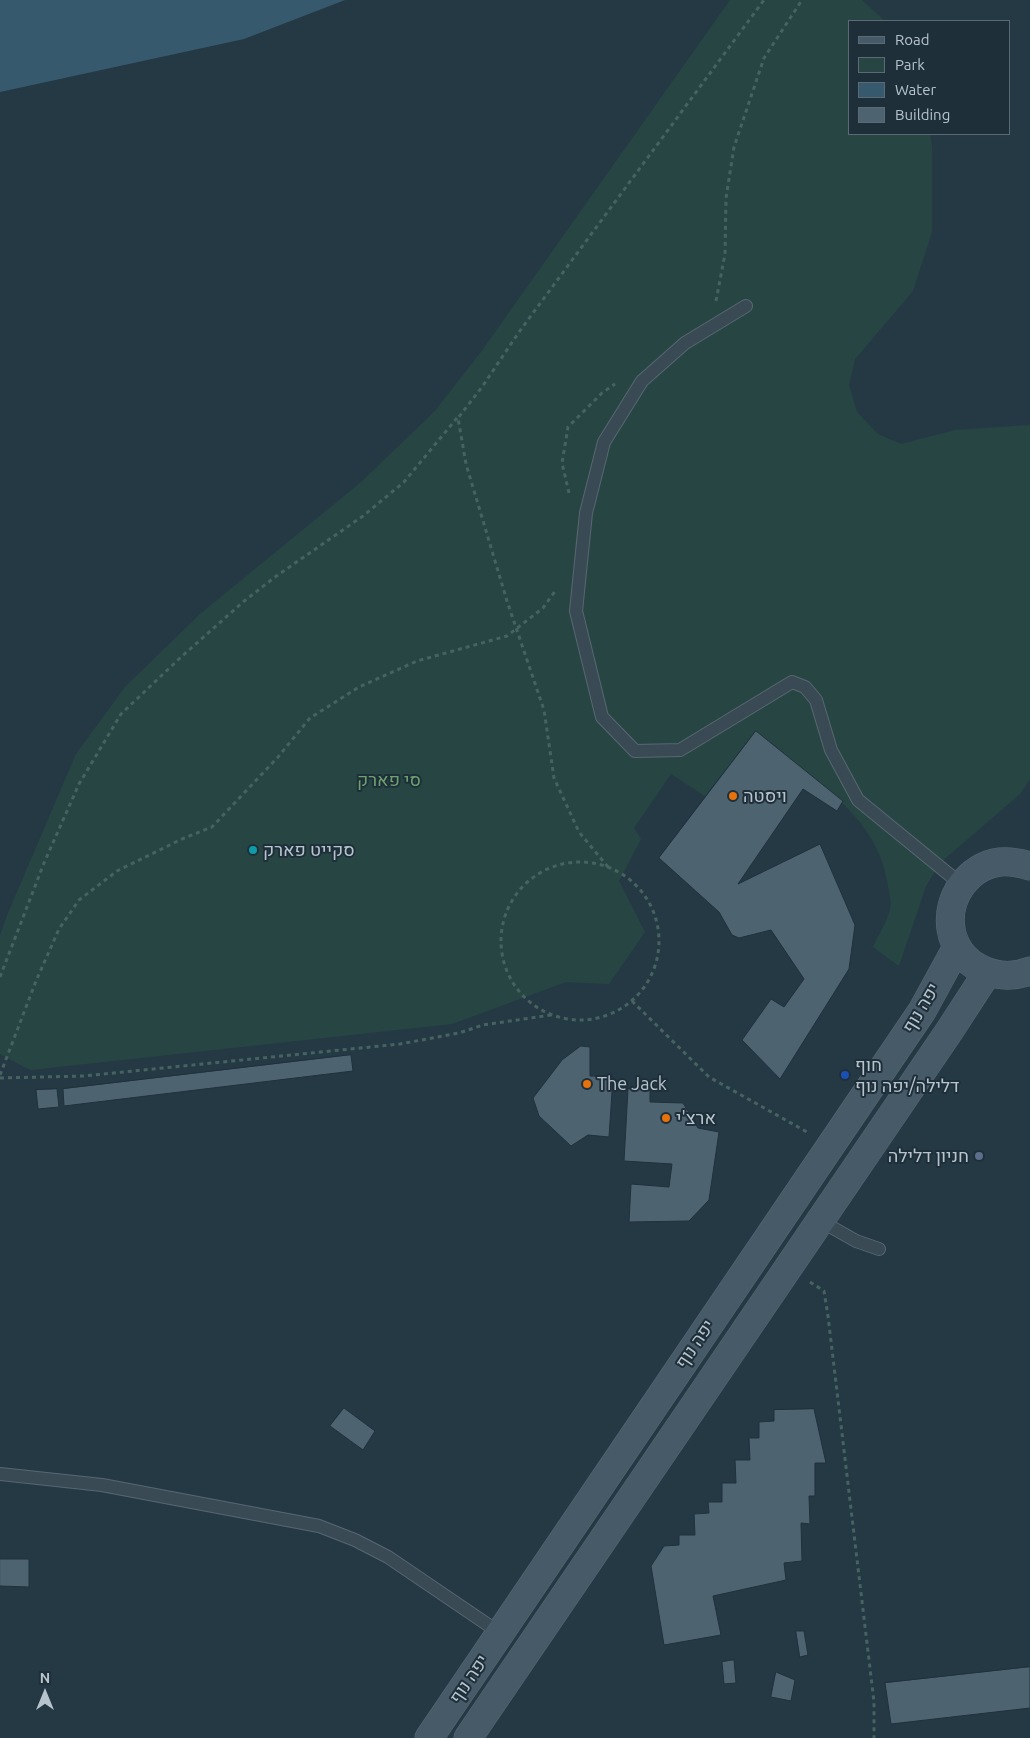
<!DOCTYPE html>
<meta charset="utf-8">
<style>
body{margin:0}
#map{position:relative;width:1030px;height:1738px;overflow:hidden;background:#253945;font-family:Ubuntu,sans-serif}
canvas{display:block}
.legend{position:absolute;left:848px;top:20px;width:162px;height:115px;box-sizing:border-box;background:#1e2f3a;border:1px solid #5b6b75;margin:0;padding:6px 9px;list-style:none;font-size:15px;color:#b7c4ce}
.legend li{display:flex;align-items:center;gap:10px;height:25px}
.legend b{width:25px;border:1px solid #5b6b75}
.north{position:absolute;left:20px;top:1668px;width:50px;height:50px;-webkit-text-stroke:4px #1e2f3a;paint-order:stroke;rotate:0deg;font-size:14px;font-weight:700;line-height:20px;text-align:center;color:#b7c4ce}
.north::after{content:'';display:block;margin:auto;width:18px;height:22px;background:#b7c4ce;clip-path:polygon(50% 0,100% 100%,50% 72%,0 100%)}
</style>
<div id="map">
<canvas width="1030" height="1738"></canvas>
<ul class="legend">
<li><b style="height:6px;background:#475a68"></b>Road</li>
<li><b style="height:14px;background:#274643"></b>Park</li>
<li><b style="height:14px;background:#37596d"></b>Water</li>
<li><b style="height:14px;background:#4d6370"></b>Building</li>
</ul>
<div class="north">N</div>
</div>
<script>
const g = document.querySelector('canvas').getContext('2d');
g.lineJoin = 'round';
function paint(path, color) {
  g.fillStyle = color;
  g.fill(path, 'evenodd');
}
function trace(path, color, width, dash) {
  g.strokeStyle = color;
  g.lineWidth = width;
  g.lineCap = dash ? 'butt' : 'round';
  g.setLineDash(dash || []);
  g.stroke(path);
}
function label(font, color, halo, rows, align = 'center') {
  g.font = font + ' Ubuntu,Heebo,sans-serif';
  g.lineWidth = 4;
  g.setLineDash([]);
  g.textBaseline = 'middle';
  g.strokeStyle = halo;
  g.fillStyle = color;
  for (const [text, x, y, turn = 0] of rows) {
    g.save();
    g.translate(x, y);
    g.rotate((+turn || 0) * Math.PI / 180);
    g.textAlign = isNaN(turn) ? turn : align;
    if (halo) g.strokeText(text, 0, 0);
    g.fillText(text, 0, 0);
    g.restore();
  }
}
paint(new Path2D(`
 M730,0h132l23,21h-36v113h81l2,13v85l-19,59 -58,68 -6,26 8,27 21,22 23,10 54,-14 75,-5v354l-10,15 -80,69 -14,23 -27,80 -26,-19c4,-9 16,-29 17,-38 2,-7 -1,-16 -2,-23 -9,-71 -77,-108 -129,-148l-12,4 -42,54 -34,-22 -37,54 7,11 -22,42 26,51 -36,52 -43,-2 -114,42 -422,46 -30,-16v-119l8,-22 68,-159 49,-67 75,-73 160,-131 75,-72 46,-59z`), '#274643');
paint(new Path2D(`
 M0,0h345l-101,39 -244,53z`), '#37596d');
const building = new Path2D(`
 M756,731l87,70 -6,10 -34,-22 -65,95 82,-40 35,81 -6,44 -69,110 -38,-39 29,-41 13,8 20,-28 -33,-49 -32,8 -7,-3 -13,-23 -60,-54z
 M581,1046l9,1v29l23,1 -4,60 -21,-2 -17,11 -32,-30 -6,-18 29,-38z
 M351,1055l2,16 -289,35 -1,-17z
 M650,1087v15l33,1 15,25 21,4 -10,68 -20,21 -60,1 2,-38 38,3 3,-23 -48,-3 4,-72z
 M57,1089l2,18 -21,2 -2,-19z
 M344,1408l31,23 -12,19 -33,-24z
 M814,1409l12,54h-11v33h-6l1,28 -9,-1 1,38 -18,2 2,17 -73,16 8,39 -57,10 -13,-79 13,-20 15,-1v-10h16l-1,-21 15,-1 -1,-11h14v-19h14l-1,-23h15l-1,-22h10v-16l15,-1v-11z
 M0,1559h29v28l-29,-1z
 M796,1631h8l4,24 -8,2z
 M734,1660l2,23 -12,1 -2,-22z
 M1030,1667v41l-139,16 -6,-41z
 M776,1672l19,8 -4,21 -20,-4z`);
paint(building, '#4d6370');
trace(building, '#20313c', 1);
const lane = new Path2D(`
 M746,306l-61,37 -43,38 -38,61 -18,71 -10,98 26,106 33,34 45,-1 112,-68 13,5 11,13 15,50 27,50 104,85
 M819,1220l37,21 23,8
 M0,1474l102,11 217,41 36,14 33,17 112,76`);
const secondary = new Path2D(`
 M1030,866c-10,-3 -20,-5 -30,-4 -32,4 -54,36 -49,67 6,37 46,55 79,42
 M429,1738l493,-727 35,-64
 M468,1738l482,-708 37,-57`);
trace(lane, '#586772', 14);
trace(secondary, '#586772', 29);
trace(new Path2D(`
 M716,301l9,-47 1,-56 8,-51 30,-89 38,-58
 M569,493l-7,-30 6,-36 34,-34 13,-9
 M501 941a79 79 0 1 1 158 0a79 79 0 1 1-158 0Z
 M608,867l-29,-35 -25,-54 -10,-68 -37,-109 -41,-137 -8,-46 24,-31 37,-55 245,-332
 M0,977l44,-114 35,-79 42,-70 59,-56 63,-56 32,-25 88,-61 41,-34 53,-64
 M632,1001l77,76 98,55
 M0,1075l36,-94 23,-52 20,-29 38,-29 65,-32 30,-12 66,-70 32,-39 49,-31 58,-26 90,-25 36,-28 13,-18
 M0,1078l84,-2 316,-32 59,-11 24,-8 68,-10
 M810,1282l14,9 4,25 46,386v36`), '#476361', 3, [4, 4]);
trace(lane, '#394a54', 12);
trace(secondary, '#475a68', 28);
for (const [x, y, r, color] of [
 [733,796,5,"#e8710a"],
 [253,850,5,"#0f9aa8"],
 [845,1075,5,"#1a4fb4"],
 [587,1084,5,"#e8710a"],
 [666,1118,5,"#e8710a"],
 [979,1156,5,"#5c6f8a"]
]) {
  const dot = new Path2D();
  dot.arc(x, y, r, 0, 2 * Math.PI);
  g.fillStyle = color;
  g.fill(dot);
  trace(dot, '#1e2f3a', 2);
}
label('18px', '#6ca16d', '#1e2f3a', [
 ["סי פארק",389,780]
]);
label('18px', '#b7c4ce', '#1e2f3a', [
 ["ויסטה",743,796],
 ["סקייט פארק",263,850],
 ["חוף",855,1065],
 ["דלילה/יפה נוף",855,1086],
 ["The Jack",597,1084],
 ["ארצ'י",676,1118],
 ["חניון דלילה",969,1156,"right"]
], 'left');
label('18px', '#b7c4ce', '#1e2f3a', [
 ["יפה נוף",921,1008,-59],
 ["יפה נוף",695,1344,-56],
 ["יפה נוף",469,1679,-56]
]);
</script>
